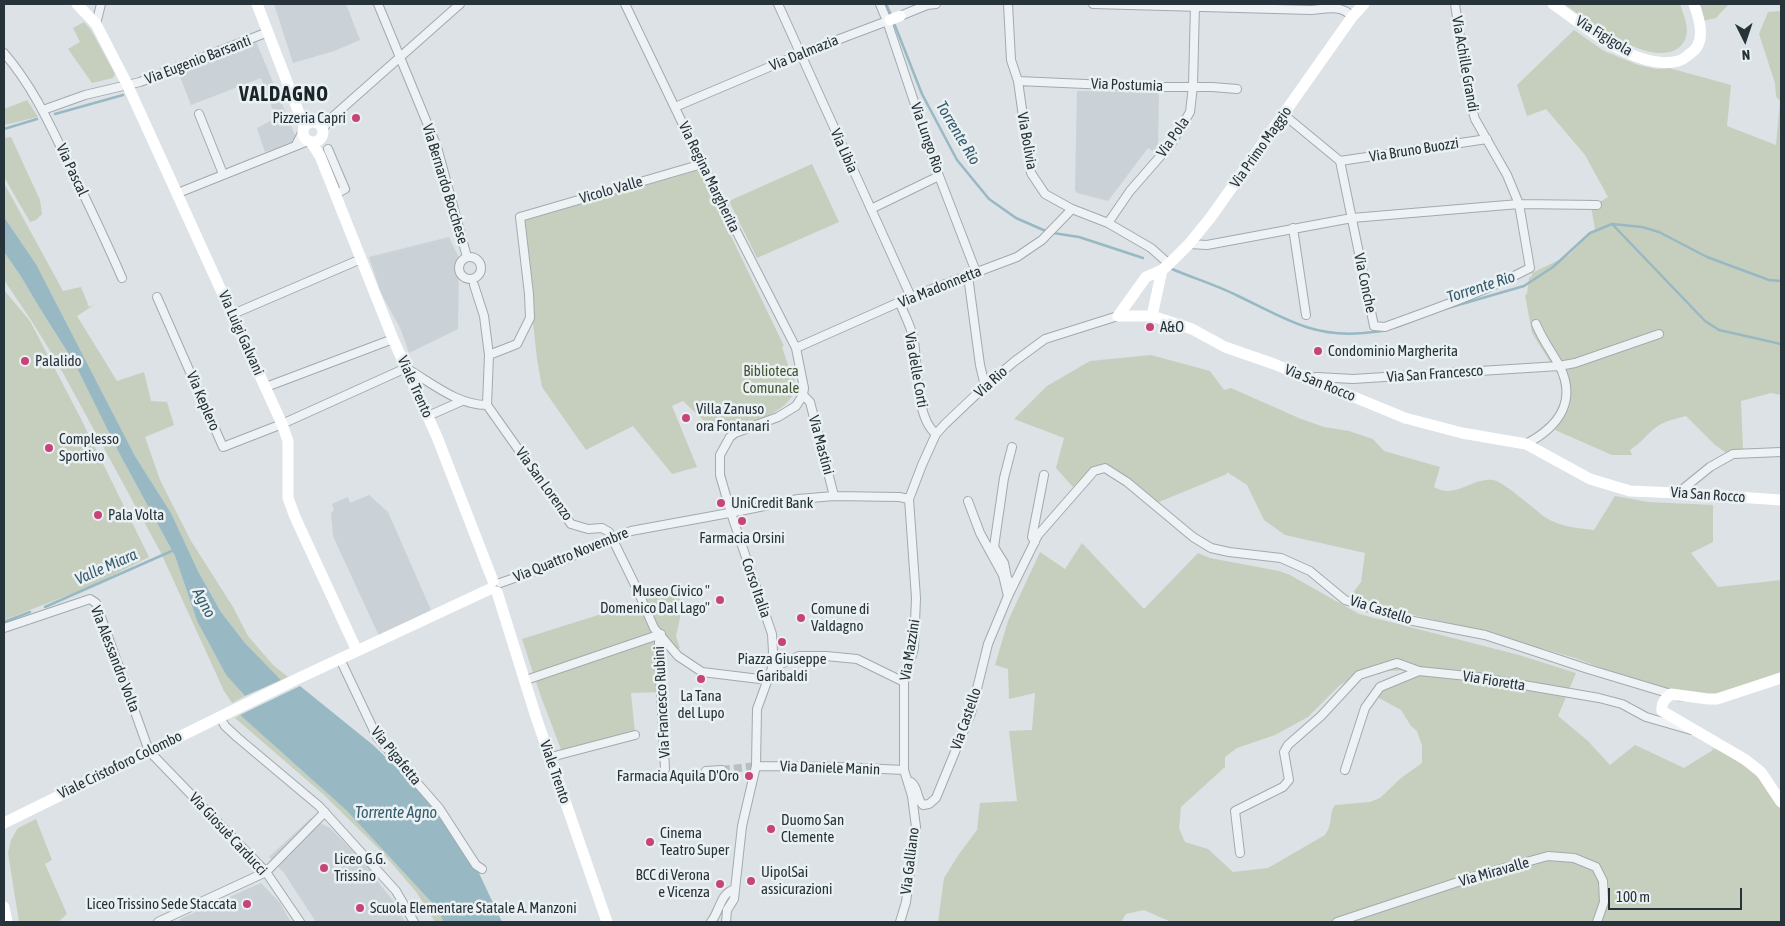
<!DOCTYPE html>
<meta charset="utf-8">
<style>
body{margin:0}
#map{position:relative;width:1785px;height:926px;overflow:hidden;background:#dce2e5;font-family:"Asap Condensed",sans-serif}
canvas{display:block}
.frame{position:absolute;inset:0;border:5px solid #26333b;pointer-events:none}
.north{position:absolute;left:1720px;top:15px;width:50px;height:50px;-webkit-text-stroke:4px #ebf1f3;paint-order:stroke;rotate:176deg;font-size:14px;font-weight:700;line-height:20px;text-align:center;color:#26333b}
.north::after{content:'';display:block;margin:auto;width:18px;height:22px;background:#26333b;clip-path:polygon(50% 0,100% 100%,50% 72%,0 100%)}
.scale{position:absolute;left:1608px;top:888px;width:134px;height:22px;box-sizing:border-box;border:2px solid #26333b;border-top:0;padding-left:6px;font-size:15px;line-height:18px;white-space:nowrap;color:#26333b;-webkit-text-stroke:4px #ebf1f3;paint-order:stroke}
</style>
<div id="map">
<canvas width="1785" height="926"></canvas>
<div class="frame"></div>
<div class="north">N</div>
<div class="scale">100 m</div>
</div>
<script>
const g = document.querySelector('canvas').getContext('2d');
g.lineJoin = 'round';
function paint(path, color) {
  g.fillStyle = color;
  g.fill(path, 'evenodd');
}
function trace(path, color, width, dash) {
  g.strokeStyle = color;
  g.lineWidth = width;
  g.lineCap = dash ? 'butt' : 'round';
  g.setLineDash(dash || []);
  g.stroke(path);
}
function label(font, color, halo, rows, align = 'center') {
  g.font = font + ' "Asap Condensed",sans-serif';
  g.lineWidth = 5;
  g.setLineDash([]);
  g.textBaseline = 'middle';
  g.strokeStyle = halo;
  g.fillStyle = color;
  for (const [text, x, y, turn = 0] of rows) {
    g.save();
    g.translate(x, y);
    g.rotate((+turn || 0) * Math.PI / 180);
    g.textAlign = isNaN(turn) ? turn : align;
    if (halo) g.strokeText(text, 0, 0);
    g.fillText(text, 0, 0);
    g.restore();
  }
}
paint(new Path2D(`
 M274,4h72l14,36 -26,11 -41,12z
 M255,39l42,101v2l-32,10 -8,-24 19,-10 -15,-40 -70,27 -14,-36z
 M1077,91l82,1 -1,55 -4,5 -6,-4 -40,53 -31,-8 -2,-3z
 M449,237l10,21 -1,71 -49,24 -8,-23 -20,-37 -12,-36z
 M369,495l19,17 43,98 -52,26 -46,-100 -2,-23 3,-3 -2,-6 16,-7 2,6z
 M311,818l19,10 42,42 3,8 19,24 11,20h-89l-32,-49 -15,-16z
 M261,883l19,20 11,19h-110l-1,-3z`), '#cad2d7');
paint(new Path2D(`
 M1564,4h116c5,15 14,33 -3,45 -29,18 -90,-29 -113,-45z
 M1697,4h32l-13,14 -14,3z
 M1781,11v384l-10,-2 -30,8 2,48 -11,8 -17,-12 -29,-29c-11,3 -22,5 -31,12 -9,7 -15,16 -25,22l2,5h-20l-57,-25 10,-22 -6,-32 -27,-43 -7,-38 2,-1 2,-16 3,-2v-3l37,-18 26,-26 -4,-22 17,-10 -23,-42 -39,-46 -19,7 -10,-31 57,-55 30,21 34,14 18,4 13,-1 62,17 -4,41 49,19 4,-44 -4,-5 -1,-13 -16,-49 9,-22z
 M84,22l7,8 24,44 -2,4 -21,5 -24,-34 12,-7 -7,-14z
 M27,100l11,17 -34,8v-16z
 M11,137l29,63 2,14 -6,6 -6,2 -26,-45v-39z
 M812,164l27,58 -82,36 -28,-57z
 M699,170l85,176 -2,1 9,27 4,-1c-1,6 0,13 -1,19 -8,23 -55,35 -77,41l-34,-32 -11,5 25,61 -25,7 -39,-48 -47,24 -44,-63 -5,-28 -15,-138z
 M4,183l59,108 18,-4 8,20 5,-2 -17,11 40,65 27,-9 7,29 16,1 7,23 -29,12 15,43 31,61 42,66 15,29 25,29 15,12 -7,3 -36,-37 -24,-31 -22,-39 -28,-60 -36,-57 -99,-192 -32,-47z
 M4,252l16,23 19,32 36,57 43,87 57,105 22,65 29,54 19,21 -13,7 -8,-12 -63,-138 -104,-191 -26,-42 -27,-40z
 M4,290l26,31 50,96 69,140 -55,28 -90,35z
 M1151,355l59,16 14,19 7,-2 70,31 23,8 25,4 24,8 11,12 56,16 -6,20c21,13 38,-10 59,-7 10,1 42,30 53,38 16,9 31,10 48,12l21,-34 33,6 65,3v37l-22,11 27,34 63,-7v92l-68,26 -34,4 -20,-12 -84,-32 -102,-29 -77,-18 -32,-10 -12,-7 9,-12 4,-29 -80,-18 -21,-15 -17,-35 -20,-13v2l-73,30 -47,-34 -22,5 -12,12 -17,-19 8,-30 -50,-19 33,-33 43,-25z
 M1082,543l62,66 54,-56 12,5 69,13 11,4 69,39 160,41 57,18 -18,43 30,25 22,24 25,-20 49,23 29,-18 -2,-2 16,4 34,28 20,30v112h-610l-27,-12 -18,4 -5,8h-183l6,-44 15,-24 18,-24 3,-27 37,-2 -8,-70 23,-1 3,-37 -26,6 -1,-30 -13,-4 13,-44 32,-69 25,17zM1409,670l-33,15 1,12 24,13 10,16 6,5 5,15v17l-21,15 -21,20 -10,4 -35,3c-7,9 -1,17 -10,30l-57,33 -35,4 -25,-23 -23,-7 -6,-14 2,-21 44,-40v-10l12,-9 38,-13 33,-18 31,-31 22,-14z
 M678,586l4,23 -6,27 4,12 -7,3 -10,-9 -2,50 -30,1 4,40 -73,19 -22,-58 -18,-55 124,-39 -1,-9z
 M240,715l106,95 88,95 10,17h-9l-18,-29 -35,-41 -59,-58 -88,-76z
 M36,819l16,41 -7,4 22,50 -9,8h-39l-11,-69 3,-13 7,-12z`), '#c6cfbd');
paint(new Path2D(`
 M4,217l32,47 99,192 36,57 28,60 22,39 24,31 36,37 -36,16 -19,-21 -29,-54 -22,-65 -57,-105 -43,-87 -36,-57 -19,-32 -16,-23z
 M300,686l73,59 48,46 57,80 24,51h-58l-10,-17 -88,-95 -106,-95z`), '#98b9c4');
trace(new Path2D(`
 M886,4l5,11
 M894,23l28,71 35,66 32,39 27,19 32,14
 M55,114l68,-19
 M4,129l33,-10
 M1613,225l92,96 14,9 62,14
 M1053,233l26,4 64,21
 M1172,269c21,9 44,16 64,26 45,21 75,43 127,38 8,-1 16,-1 23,-3
 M1441,310l83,-24 29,-19 37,-34 22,-9 30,3 17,5 48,25 62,23 12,1
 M1396,327l16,-6
 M45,607l129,-57
 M4,622l26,-10`), '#98b9c4', 2.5);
trace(new Path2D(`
 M722,770l34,-4`), '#b8bfc3', 8, [8, 4]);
const street = new Path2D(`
 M378,4l59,143 30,110
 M625,4l77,160 94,184 8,40 -1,7 -7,11 -18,11 -43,16 -5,4 -10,18v20l11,38 41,121 1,18 -1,16 -15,41 -1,57 -14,60 -8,73 -7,11 -1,12
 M778,4l133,293
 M880,4l7,17 52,155 37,96
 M1008,4l3,56 7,21 13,92 14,21 27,15 36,14 43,25 18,16
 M1093,4l218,6c14,-1 31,-6 41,7
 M900,16l27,-11 9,-1
 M96,24l5,-20
 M4,53c26,30 43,65 60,101 20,41 40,82 58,124
 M1018,81l134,6h60l25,2
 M675,107l125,-53 90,-34
 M43,110l42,-15 55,-13 128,-50
 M199,114l24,60
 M1283,114l57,47 147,-22
 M316,122l13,-2
 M323,129l6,-9 131,-116
 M296,145l6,-12
 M328,149l17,40 -9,5
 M1340,161l34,165 11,1c49,-18 99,-35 145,-59l-11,-64 -12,-29 -32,-56 -6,-21 -14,-94
 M178,193l130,-52
 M871,209l68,-33
 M1108,223l22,-32 41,-47 19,-32 3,-26 2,-82
 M1293,228l13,87
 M1189,244l18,1 145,-27 167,-14 78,1
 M459 268a11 11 0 1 1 22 0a11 11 0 1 1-22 0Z
 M968,276l12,89 5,21
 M474,285l10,31 5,39 28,-11 13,-26 -1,-24 -9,-77 182,-53
 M157,297l66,150 59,-23 124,-56c26,15 51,37 81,37
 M900,303c4,11 10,22 13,33 6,27 1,80 23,98
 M233,314l128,-55
 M796,348l115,-51 106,-40 25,-17 30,-31
 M1312,378l5,-1 36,2 206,-13 16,-3 84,-29
 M266,387l127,-48
 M803,395l7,7 24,94
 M487,405l84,119 17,5 14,-1 7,4 29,59 16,37 24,28 24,16 66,8
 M487,405l2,-50
 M428,416l34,-15
 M1526,444c32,-17 52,-43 33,-79 -8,-14 -17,-26 -23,-41
 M1012,447l-8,31 -10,69 10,16 3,15 6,8
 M1678,493l32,-26 23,-13 48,-2
 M968,501l12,32 23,42 5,21
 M1035,542l-3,-5 12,-62
 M500,583l52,-18 79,-34 109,-20 58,-12 36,-3 65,1 10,2
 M4,628l86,-29 6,4 53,148 117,121 34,50
 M661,634l-2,6v16l6,113
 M340,659l37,78 62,71 37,57 6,4
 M772,668l27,-12h27l31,3 47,23
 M526,680l135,-46
 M220,717l5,9 13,12 81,68 77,85 18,31
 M551,757l84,-22
 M756,766l84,1 64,3
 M1345,770l20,-62 15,-21 39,-16 58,6 122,21 23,6 24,13 45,13
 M706,771l16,-1
 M908,782h3c8,6 5,17 12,23l6,-1 7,-6 35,-85 17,-69 20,-48 30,-61 56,-64 11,-3 22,14 66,55 18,11 18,4 52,6 29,13 35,29 63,20 77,15 103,34 83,25
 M1240,853l-5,-42 48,-24 6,-7 -5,-28 4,-7 33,-29 38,-41 38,-12 22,8
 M158,922l108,-50 59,-60
 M711,922c9,-11 9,-29 24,-33
 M900,922l6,-20 10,-75 -4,-31 -8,-26v-88l10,-34 2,-50 -7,-99 13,-34 14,-31 9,-10 40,-38 30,-25 30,-22 73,-23
 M1337,922l139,-46 72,-20 26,2 22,9 7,14 1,21 -7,20`);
trace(street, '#a2aaaf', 10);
trace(street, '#eef2f4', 8);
trace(new Path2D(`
 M77,4l19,20 31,60 155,340 6,17v57l7,19 62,134
 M257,4l47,122
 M1553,4c32,22 84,68 125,57 5,-1 9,-5 13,-8 16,-11 8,-35 3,-49
 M890,20l10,-4
 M303 132a10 10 0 1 1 20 0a10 10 0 1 1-20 0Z
 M311,142l9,14 73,183 44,98 56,144
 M1118,316h34l40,13 33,18 49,17 131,54 57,15 64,11 64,35 40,12 48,2 103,7
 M1118,316l28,-39 16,-7 7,-6 20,-20 22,-27 141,-200 12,-13
 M1152,316l10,-46
 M497,592l39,125 71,205
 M1781,678l-64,21h-9l-37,-5c-7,6 -10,9 -9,17l84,49 15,12 20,30
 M4,823l295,-145 191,-89
 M4,907l3,15`), '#fff', 11);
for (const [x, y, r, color] of [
 [356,118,5,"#c74479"],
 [1150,327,5,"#c74479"],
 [1318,351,5,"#c74479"],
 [25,361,5,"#c74479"],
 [686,418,5,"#c74479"],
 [49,448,5,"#c74479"],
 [721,503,5,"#c74479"],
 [98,515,5,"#c74479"],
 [742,521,5,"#c74479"],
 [720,600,5,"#c74479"],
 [801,618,5,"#c74479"],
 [782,642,5,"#c74479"],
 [701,679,5,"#c74479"],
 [749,776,5,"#c74479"],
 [771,829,5,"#c74479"],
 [650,842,5,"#c74479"],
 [324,868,5,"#c74479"],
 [751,881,5,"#c74479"],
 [720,884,5,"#c74479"],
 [247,904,5,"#c74479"],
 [360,908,5,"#c74479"]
]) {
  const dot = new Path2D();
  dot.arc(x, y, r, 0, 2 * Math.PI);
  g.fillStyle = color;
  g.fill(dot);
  trace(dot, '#ebf1f3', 2);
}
label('15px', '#26333b', '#ebf1f3', [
 ["Via Figigola",1604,36,31],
 ["Via Dalmazia",804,53,-22],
 ["Via Eugenio Barsanti",198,60,-21],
 ["Via Achille Grandi",1465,64,80],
 ["Via Postumia",1127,85,2],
 ["Via Pola",1173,137,-55],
 ["Via Lungo Rio",927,138,71],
 ["Via Bolivia",1027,141,80],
 ["Via Primo Maggio",1261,147,-55],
 ["Via Bruno Buozzi",1414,150,-9],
 ["Via Libia",844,151,66],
 ["Via Pascal",72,170,65],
 ["Via Regina Margherita",709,177,64],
 ["Via Bernardo Bocchese",445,184,73],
 ["Vicolo Valle",611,190,-16],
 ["Via Conche",1365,283,78],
 ["Via Madonnetta",940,287,-22],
 ["Via Luigi Galvani",241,333,66],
 ["Via delle Corti",916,370,80],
 ["Via San Francesco",1435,374,-4],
 ["Via Rio",991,382,-42],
 ["Via San Rocco",1320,383,22],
 ["Viale Trento",415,387,66],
 ["Via Keplero",203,401,67],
 ["Via Mastini",821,445,75],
 ["Via San Lorenzo",544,484,54],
 ["Via San Rocco",1708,495,4],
 ["Via Quattro Novembre",571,555,-22],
 ["Corso Italia",756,588,71],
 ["Via Castello",1381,610,18],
 ["Via Mazzini",910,650,-81],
 ["Via Alessandro Volta",115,659,69],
 ["Via Fioretta",1494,681,9],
 ["Via Francesco Rubini",662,702,-93],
 ["Via Castello",966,719,-71],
 ["Via Pigafetta",396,756,51],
 ["Viale Cristoforo Colombo",120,765,-26],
 ["Via Daniele Manin",830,768,2],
 ["Viale Trento",555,772,71],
 ["Via Giosuè Carducci",228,834,47],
 ["Via Galliano",910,861,-83],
 ["Via Miravalle",1494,872,-16]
]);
label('15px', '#26333b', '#ebf1f3', [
 ["Pizzeria Capri",346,118,"right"],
 ["A&O",1160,327],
 ["Condominio Margherita",1328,351],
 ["Palalido",35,361],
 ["Villa Zanuso",696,409],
 ["ora Fontanari",696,426],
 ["Complesso",59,439],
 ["Sportivo",59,456],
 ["UniCredit Bank",731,503],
 ["Pala Volta",108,515],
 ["Farmacia Orsini",742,538,"center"],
 ["Museo Civico \"",710,591,"right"],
 ["Domenico Dal Lago\"",710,608,"right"],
 ["Comune di",811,609],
 ["Valdagno",811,626],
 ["Piazza Giuseppe",782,659,"center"],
 ["Garibaldi",782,676,"center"],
 ["La Tana",701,696,"center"],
 ["del Lupo",701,713,"center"],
 ["Farmacia Aquila D'Oro",739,776,"right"],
 ["Duomo San",781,820],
 ["Clemente",781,837],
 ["Cinema",660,833],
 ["Teatro Super",660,850],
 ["Liceo G.G.",334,859],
 ["Trissino",334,876],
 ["UipolSai",761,872],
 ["assicurazioni",761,889],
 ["BCC di Verona",710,875,"right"],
 ["e Vicenza",710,892,"right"],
 ["Liceo Trissino Sede Staccata",237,904,"right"],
 ["Scuola Elementare Statale A. Manzoni",370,908]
], 'left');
label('15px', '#435634', '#ebf1f3', [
 ["Biblioteca",771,371],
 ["Comunale",771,388]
]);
label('italic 16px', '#335b6d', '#ebf1f3', [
 ["Torrente Rio",958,133,59],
 ["Torrente Rio",1481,287,-18],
 ["Valle Miara",106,567,-24],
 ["Agno",204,603,62],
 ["Torrente Agno",396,813]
]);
g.letterSpacing = '1px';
label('bold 20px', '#19242b', '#ebf1f3', [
 ["VALDAGNO",284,95]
]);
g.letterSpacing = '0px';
</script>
